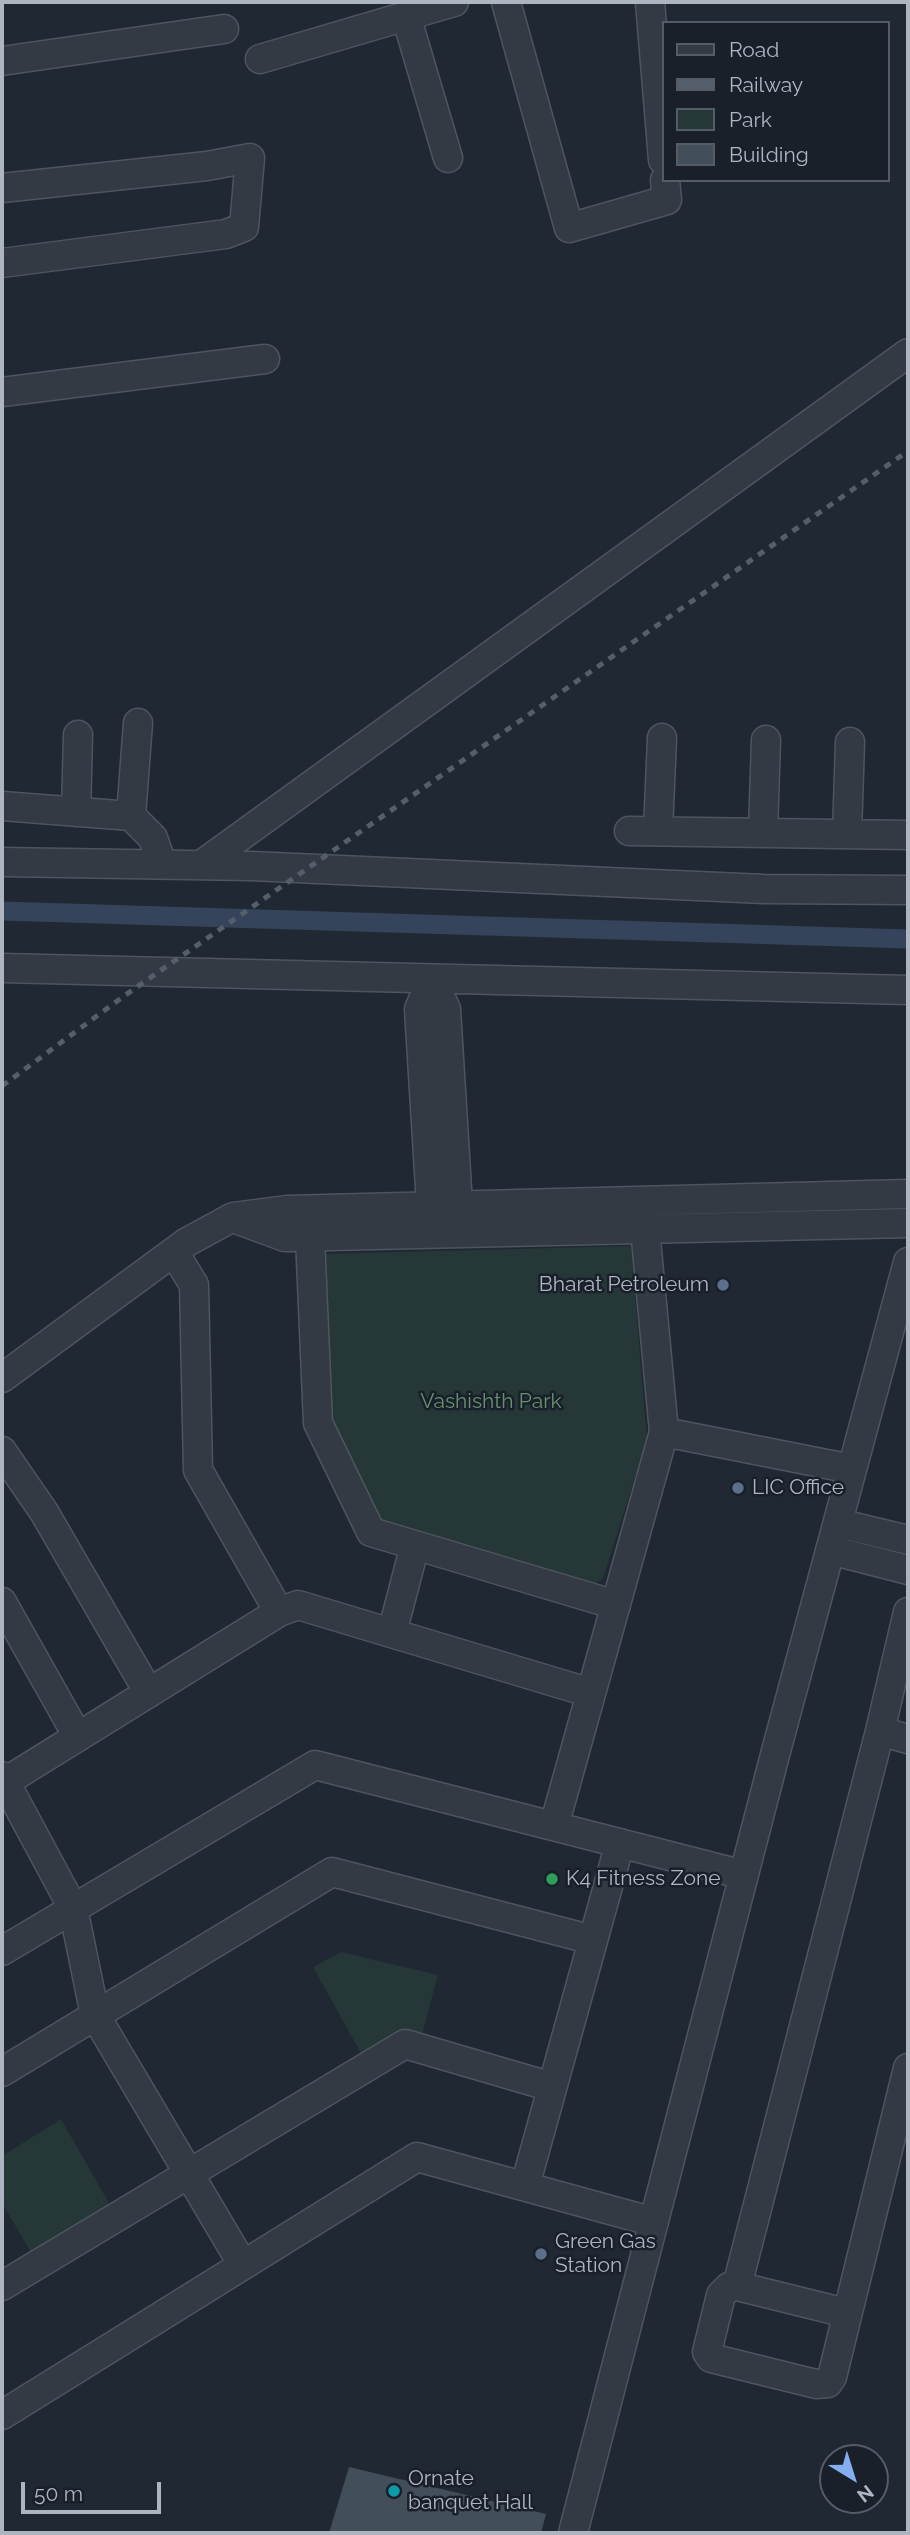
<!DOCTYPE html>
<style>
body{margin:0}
#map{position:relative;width:910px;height:2535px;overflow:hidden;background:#202833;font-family:Raleway,sans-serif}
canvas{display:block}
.frame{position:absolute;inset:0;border:4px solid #adb5c1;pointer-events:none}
.legend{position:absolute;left:662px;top:21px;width:228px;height:161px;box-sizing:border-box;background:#192029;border:2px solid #545c66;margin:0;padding:9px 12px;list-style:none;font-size:21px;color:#adb5c1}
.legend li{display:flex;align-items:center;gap:14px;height:35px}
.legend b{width:35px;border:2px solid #545c66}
.north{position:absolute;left:819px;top:2444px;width:70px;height:70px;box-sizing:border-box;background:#192029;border:2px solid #545c66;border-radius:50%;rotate:142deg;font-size:19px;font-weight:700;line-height:28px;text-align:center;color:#adb5c1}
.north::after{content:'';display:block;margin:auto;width:24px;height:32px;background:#84aeef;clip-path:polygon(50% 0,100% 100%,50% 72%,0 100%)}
.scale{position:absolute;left:21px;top:2482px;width:140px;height:32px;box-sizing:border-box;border:4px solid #adb5c1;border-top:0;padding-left:9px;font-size:21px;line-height:24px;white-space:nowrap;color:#adb5c1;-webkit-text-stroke:5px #192029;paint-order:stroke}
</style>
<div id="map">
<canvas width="910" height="2535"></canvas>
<div class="frame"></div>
<ul class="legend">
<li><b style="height:9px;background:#333a44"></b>Road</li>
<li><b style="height:9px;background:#555e6b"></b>Railway</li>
<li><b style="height:19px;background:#253737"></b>Park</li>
<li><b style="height:19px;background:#434e5b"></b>Building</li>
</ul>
<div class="north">N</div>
<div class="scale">50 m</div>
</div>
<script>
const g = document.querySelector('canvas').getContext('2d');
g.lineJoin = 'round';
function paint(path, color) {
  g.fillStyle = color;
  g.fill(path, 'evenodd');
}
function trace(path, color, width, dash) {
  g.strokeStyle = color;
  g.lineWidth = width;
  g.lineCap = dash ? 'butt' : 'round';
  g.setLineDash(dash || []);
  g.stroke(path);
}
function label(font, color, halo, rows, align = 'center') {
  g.font = font + ' Raleway,sans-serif';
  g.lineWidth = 5;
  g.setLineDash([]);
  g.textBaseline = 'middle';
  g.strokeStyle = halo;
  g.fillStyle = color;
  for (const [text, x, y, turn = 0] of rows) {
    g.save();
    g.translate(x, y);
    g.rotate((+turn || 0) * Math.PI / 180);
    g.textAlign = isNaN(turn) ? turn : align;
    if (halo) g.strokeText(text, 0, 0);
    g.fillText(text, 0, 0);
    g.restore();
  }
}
paint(new Path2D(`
 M631,1246l16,193 -44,140 -19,10 -201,-60 -50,-92 -10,-183z
 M341,1952l97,23 -17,63 -57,21 -51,-92z
 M61,2119l52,91 -78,49 -33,-56v-47z`), '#253737');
trace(new Path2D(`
 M2,911l906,28`), '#35445a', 19);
paint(new Path2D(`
 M349,2467l197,47 -5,19h-212z`), '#434e5b');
const minor = new Path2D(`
 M506,2l63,226 98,-28 -2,-20
 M650,2l13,158
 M406,16l42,142
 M260,59l194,-57
 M2,61l222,-32
 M2,188l205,-22 43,-8 -6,69 -18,7 -224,29
 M2,392l263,-33
 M2,806l129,10 22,22 9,26
 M76,812l2,-77
 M131,816l7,-93
 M629,831l279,4
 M658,831l4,-93
 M763,832l3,-92
 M847,834l3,-92
 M2,862l249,4 513,23 144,1
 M201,865l707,-512
 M2,968l906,22
 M432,979l14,30 12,196 -9,14
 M432,979l-13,30 12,196 6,19
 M236,1219l49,18 623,-14
 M310,1237l8,186 53,109 245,73
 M174,1252l20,33 4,185 81,142
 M2,1378l185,-136 46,-25 54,-7 621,-16
 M664,1432l188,37
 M2,1451l42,61 105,181
 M838,1523l70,17
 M830,1550l78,20
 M2,1602l76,135
 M908,1612l-28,119 -143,555 -8,1 -8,8 -14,57 4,6 105,26 12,-1 4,-6 76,-309
 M392,1633l23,-88
 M880,1731l28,8
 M2,1776l71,132 22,107 148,250
 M5,1782l274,-170 19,-7 293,88
 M554,1826l110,-394 -19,-203
 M2,1951l313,-186 429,110
 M2,2072l330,-200 261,68
 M525,2186l95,-343
 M2,2286l403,-242 147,43
 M737,2286l109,27
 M2,2415l415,-258 237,65
 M573,2533l203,-782 132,-489`);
trace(minor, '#4e555f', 31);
trace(minor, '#333a44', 28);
trace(new Path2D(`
 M2,1086l122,-90 784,-545`), '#555e6b', 5, [7, 7]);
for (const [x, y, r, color] of [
 [723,1285,7,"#5c6f8a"],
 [738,1488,7,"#5c6f8a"],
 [552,1879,7,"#2e9e5b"],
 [541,2254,7,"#5c6f8a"],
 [394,2491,7,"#0f9aa8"]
]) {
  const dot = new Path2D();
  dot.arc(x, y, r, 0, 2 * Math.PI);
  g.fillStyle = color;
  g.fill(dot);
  trace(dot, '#192029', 2.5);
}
label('21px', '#adb5c1', '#192029', [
 ["Bharat Petroleum",709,1285,"right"],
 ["LIC Office",752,1488],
 ["K4 Fitness Zone",566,1879],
 ["Green Gas",555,2242],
 ["Station",555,2266],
 ["Ornate",408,2479],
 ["banquet Hall",408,2503]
], 'left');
label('21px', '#679070', '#192029', [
 ["Vashishth Park",491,1402]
]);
</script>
